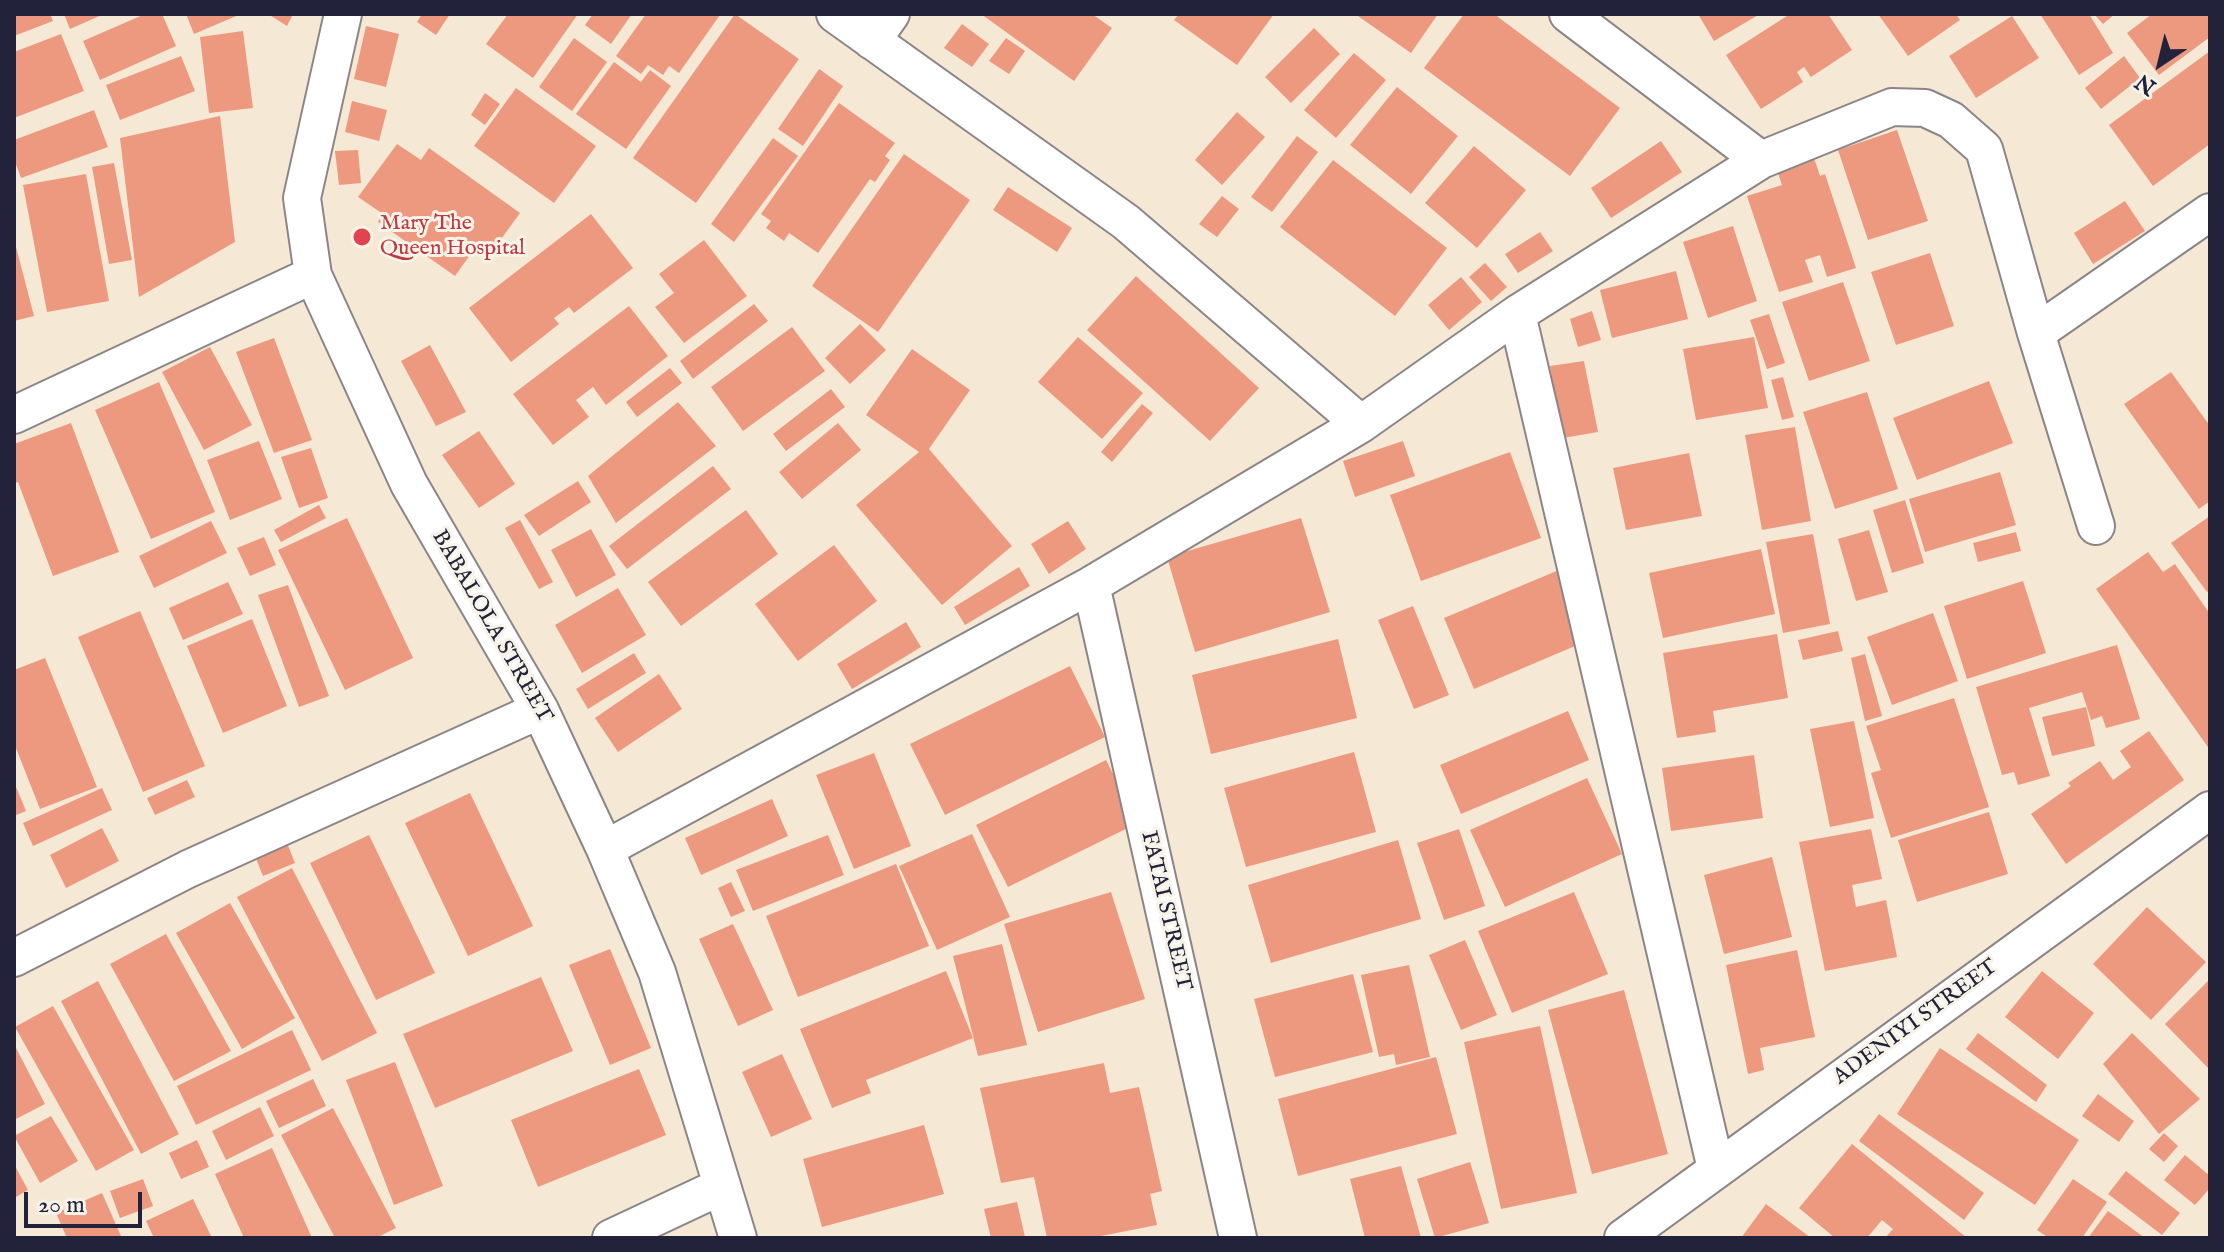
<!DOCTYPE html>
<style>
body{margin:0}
#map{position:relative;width:2224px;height:1252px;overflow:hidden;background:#f5e8d5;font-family:"IM FELL English",serif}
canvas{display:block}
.frame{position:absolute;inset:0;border:16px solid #22223b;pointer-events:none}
.north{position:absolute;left:2120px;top:24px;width:80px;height:80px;-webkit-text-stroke:6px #f7f3e8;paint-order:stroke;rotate:215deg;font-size:22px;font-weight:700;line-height:32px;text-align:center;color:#22223b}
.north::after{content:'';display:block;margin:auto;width:28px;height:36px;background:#22223b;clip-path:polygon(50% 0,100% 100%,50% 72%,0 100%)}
.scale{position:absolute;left:24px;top:1192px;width:118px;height:36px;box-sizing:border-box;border:4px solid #22223b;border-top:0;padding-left:10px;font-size:24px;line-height:28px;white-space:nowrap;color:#22223b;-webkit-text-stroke:6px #f7f3e8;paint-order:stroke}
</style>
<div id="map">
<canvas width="2224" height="1252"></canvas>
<div class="frame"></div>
<div class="north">N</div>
<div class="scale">20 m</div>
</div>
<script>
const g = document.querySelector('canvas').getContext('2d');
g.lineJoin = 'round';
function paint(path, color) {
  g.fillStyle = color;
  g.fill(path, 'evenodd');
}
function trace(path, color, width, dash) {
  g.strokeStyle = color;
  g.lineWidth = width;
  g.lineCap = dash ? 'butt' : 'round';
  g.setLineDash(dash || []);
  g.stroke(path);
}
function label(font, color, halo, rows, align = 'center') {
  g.font = font + ' "IM FELL English",serif';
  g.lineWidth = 6;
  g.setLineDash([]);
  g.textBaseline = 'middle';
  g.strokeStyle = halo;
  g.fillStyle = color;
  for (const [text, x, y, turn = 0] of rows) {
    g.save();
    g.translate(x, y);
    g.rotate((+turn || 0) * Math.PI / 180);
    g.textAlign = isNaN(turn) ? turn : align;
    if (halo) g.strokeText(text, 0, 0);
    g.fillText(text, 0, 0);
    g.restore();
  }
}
paint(new Path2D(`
 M14,14h36l3,7 -39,15z
 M64,14h40l-34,15z
 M145,14h17l14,32 -76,34 -17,-39z
 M186,14h55l-47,20z
 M268,14h25l-6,12z
 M422,14h28l-14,21 -19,-13z
 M508,14h70l-45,64 -47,-34z
 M593,14h39l-21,30 -26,-19z
 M646,14h72l2,1 -41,58 -10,-7 -6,9 -15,-10 -7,9 -25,-18z
 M735,14l64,45 -103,144 -63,-45z
 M981,14h111l20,14 -38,53z
 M1179,14h95l-37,51 -63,-45z
 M1355,14h83l-27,39z
 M1464,14h30l126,94 -50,68 -146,-108z
 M1698,14h62l-46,27z
 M1790,14h38l24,36 -41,27 -7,-10 -7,5 6,10 -42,27 -35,-54z
 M1878,14h78l4,6 -52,36z
 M2040,14h49l24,39 -34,22z
 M2094,14h21l-12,10z
 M2152,14h58v23l-51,38 -32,-42z
 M2012,16l27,42 -63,40 -27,-42z
 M962,24l27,20 -17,23 -28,-19z
 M366,26l33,8 -13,53 -32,-8z
 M1314,28l26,26 -49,49 -26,-26z
 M243,31l10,77 -44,5 -9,-76z
 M61,34l23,57 -70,27v-66z
 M574,38l33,24 -35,49 -33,-24z
 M1006,38l19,13 -16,23 -20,-13z
 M2210,51v93l-57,42 -44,-61z
 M1354,53l32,27 -50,58 -32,-28z
 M181,56l14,35 -75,29 -14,-35z
 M2124,56l16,22 -39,31 -16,-21z
 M614,62l27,20 9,-12 21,16 -45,63 -50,-35z
 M819,69l24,17 -40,60 -25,-17z
 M1397,87l61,49 -47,58 -61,-49z
 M516,88l80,58 -42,57 -80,-57z
 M485,93l15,11 -15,21 -14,-10z
 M352,101l35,9 -8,31 -34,-9z
 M839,103l56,40 -10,13 5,4 -15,22 -5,-3 -52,74 -29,-20 -5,8 -18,-13 5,-7 -10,-7z
 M94,110l14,37 -87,31 -7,-19v-19z
 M1237,112l28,25 -43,48 -27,-25z
 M220,116l15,126 -96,55 -19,-159z
 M1897,130l31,91 -60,19 -30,-90z
 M1297,136l21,16 -46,60 -21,-15z
 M773,138l25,18 -64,86 -23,-18z
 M1661,141l21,31 -71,46 -20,-30z
 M397,144l24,16 8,-12 91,65 -32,44 -13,-9 -20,28 -77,-54 5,-8 -25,-17z
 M1474,146l52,44 -49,58 -52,-45z
 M358,150l3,33 -22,2 -4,-34z
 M904,154l66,46 -92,132 -66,-46z
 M1813,155l7,21 5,-2 31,94 -29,9 -7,-22 -15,5 8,22 -34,10 -32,-96 35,-11 -6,-18z
 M1333,160l114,88 -52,68 -115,-89z
 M114,163l18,97 -23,4 -17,-97z
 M86,174l23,127 -62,11 -24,-127z
 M1008,187l64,41 -15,24 -64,-42z
 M1222,196l17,13 -22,28 -18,-13z
 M2125,201l20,30 -52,33 -19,-31z
 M591,214l42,54 -59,45 -5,-6 -15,11 5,6 -48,38 -42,-54z
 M1733,226l24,75 -49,17 -25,-76z
 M1540,232l13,19 -35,22 -13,-19z
 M704,240l43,56 -63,47 -29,-36 19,-14 -15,-19z
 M15,243l19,73 -20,5v-77z
 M1930,253l24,73 -58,19 -25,-73z
 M1485,263l22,24 -16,14 -22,-24z
 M1676,271l12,48 -76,19 -12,-48z
 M1136,276l123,112 -49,53 -123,-111z
 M1461,277l21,25 -33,28 -21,-25z
 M1843,282l27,79 -61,20 -27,-79z
 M754,304l14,17 -75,58 -13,-18z
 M629,306l39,50 -62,49 -13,-18 -17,13 13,17 -36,28 -40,-51z
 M1592,311l9,29 -23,7 -8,-28z
 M1769,314l16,49 -18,6 -17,-49z
 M860,324l26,26 -36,34 -25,-26z
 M792,327l33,44 -82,60 -32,-44z
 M1078,337l65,56 -41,46 -64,-57z
 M1754,337l14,71 -72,12 -13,-71z
 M274,338l38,102 -38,13 -38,-101z
 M430,345l36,67 -30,14 -35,-65z
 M210,347l42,78 -48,25 -42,-78z
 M912,349l58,41 -41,59 83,97 -70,59 -86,-100 63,-53 -53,-37z
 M1584,361l14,71 -35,6 -13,-72z
 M670,368l12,15 -45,34 -11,-15z
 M2171,372l39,54v75l-11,8 -75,-105z
 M1783,377l11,40 -12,3 -11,-40z
 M1989,381l24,62 -96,37 -24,-62z
 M159,382l56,130 -64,27 -56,-129z
 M831,389l14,18 -59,44 -13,-17z
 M1867,392l31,97 -63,20 -32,-97z
 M678,402l38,44 -100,77 -28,-47z
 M1142,404l11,9 -41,49 -11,-10z
 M71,423l48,129 -66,24 -35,-94 -4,1v-39z
 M838,423l23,27 -59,49 -23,-27z
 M1795,427l16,94 -49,9 -17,-95z
 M479,431l36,53 -36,24 -37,-53z
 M259,441l23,58 -52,21 -23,-60z
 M1403,441l12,35 -60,21 -12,-36z
 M311,448l17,50 -29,10 -18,-51z
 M1510,452l31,86 -120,43 -31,-86z
 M1689,453l13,63 -76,14 -13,-62z
 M713,466l18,23 -104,80 -18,-23z
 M2000,472l16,53 -91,27 -16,-53z
 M578,481l13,21 -52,34 -15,-21z
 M1905,500l19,63 -32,10 -19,-63z
 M319,505l7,13 -45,24 -7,-12z
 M746,510l32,44 -97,72 -33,-44z
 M2210,516v74l-3,2 -36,-49z
 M347,518l66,140 -68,32 -67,-140z
 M1301,518l29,94 -135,40 -28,-95z
 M520,520l33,62 -14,7 -34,-61z
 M211,521l16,32 -73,35 -15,-32z
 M1068,521l18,28 -37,25 -18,-30z
 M591,529l25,46 -40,22 -25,-47z
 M1869,530l19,62 -32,9 -18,-62z
 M2016,532l5,19 -43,11 -5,-19z
 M1813,534l17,90 -47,9 -17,-91z
 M264,537l12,28 -26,11 -13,-28z
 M834,545l43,56 -79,60 -43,-57z
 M1761,549l14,65 -112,24 -14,-65z
 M2148,552l15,20 12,-8 35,50v136l-114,-161z
 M1019,567l11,19 -65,39 -11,-18z
 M1559,570l30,70 -115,49 -30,-71z
 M2023,581l23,72 -79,26 -23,-73z
 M228,582l15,32 -60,26 -14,-32z
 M288,585l41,111 -30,11 -41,-112z
 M618,588l28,47 -64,38 -27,-48z
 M1413,606l36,89 -35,14 -36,-89z
 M140,611l65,155 -62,26 -65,-155z
 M1933,613l25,68 -66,24 -25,-68z
 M252,619l35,87 -64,27 -36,-87z
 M906,622l15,25 -69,42 -15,-25z
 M1838,631l5,20 -40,9 -5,-20z
 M1777,634l11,64 -75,13 3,21 -39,6 -14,-85z
 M1338,639l19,79 -146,36 -19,-79z
 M2117,645l23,74 -34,9 -4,-12 -11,4 -9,-28 -53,16 21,68 -32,9 -4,-13 -12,3 -26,-88z
 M634,653l12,20 -58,36 -12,-20z
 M1865,654l17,62 -17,5 -14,-63z
 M45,658l52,129 -57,22 -26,-66v-73z
 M1070,666l35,71 -160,78 -35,-71z
 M659,674l23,35 -64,43 -23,-34z
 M1954,698l35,109 -98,31 -20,-65 10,-3 -15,-44z
 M2086,707l9,39 -43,10 -10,-39z
 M1568,711l21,49 -128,54 -21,-49z
 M1854,721l20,97 -44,9 -20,-98z
 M2149,731l35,49 -118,84 -35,-50 40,-28 -3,-3 32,-22 13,19 18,-13 -11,-16z
 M1354,752l22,80 -130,35 -22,-79z
 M874,753l37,93 -57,23 -38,-94z
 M1754,755l9,63 -92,13 -9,-63z
 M1106,760l32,63 -130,64 -32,-62z
 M1587,778l35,76 -117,53 -35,-77z
 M187,780l8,17 -40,18 -8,-17z
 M14,782l12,29 -12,5z
 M102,788l10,22 -79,36 -10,-23z
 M470,793l63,133 -65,30 -63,-133z
 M772,799l16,37 -87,39 -16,-37z
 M1989,812l19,62 -91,28 -19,-62z
 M102,828l17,33 -53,27 -16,-33z
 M1459,829l26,77 -41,14 -27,-77z
 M1871,829l11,50 -30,6 4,22 30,-7 11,57 -72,14 -26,-129z
 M972,834l38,83 -73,33 -38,-84z
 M369,835l66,138 -59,27 -66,-137z
 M828,835l16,40 -91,36 -17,-41z
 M285,838l10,25 -32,13 -10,-25z
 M1398,840l23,79 -150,44 -23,-78z
 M1772,857l20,80 -68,17 -20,-79z
 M896,864l33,82 -131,51 -32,-81z
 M292,868l85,165 -55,28 -85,-164z
 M731,882l14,29 -14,6 -13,-29z
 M1111,892l34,107 -107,33 -34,-108z
 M1574,892l34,82 -96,39 -34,-82z
 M230,903l65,115 -53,31 -66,-116z
 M2147,907l59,55 -55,58 -58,-56z
 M733,924l40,86 -35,16 -39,-87z
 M166,934l65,117 -57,30 -64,-117z
 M1465,940l32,75 -36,15 -32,-75z
 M1002,944l25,101 -49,11 -25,-100z
 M610,949l41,99 -41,17 -41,-100z
 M1797,950l18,87 -55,11 4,22 -16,4 -22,-109z
 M1409,965l21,92 -34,8 -2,-11 -15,3 -18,-82z
 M946,971l27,67 -107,42 5,13 -39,15 -32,-79z
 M2042,971l52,42 -36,46 -53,-42z
 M1353,974l20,78 -98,25 -21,-78z
 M541,977l32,74 -138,57 -32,-74z
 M2210,979v91l-45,-46z
 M98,981l81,153 -38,20 -80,-153z
 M1624,990l44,164 -76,20 -44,-164z
 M53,1006l81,144 -38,21 -81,-144z
 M1540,1026l37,167 -76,16 -37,-167z
 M292,1030l19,40 -115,55 -19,-39z
 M1978,1033l69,52 -11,17 -70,-53z
 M2132,1033l68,66 -41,35 -56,-70z
 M14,1044l31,60 -31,16z
 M1940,1048l139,92 -44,65 -138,-91z
 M782,1054l30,65 -41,18 -29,-65z
 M1436,1057l21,77 -159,42 -20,-77z
 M395,1062l48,124 -49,19 -48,-125z
 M1104,1063l6,30 29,-6 23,104 -12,3 7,31 -66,13h-44l-13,-61 -33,6 -21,-95z
 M639,1069l27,66 -128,52 -27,-67z
 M313,1079l13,27 -47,22 -13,-27z
 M2098,1094l36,27 -15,21 -37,-26z
 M260,1107l14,29 -48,24 -14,-29z
 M333,1108l63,120 -20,10h-41l-54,-103z
 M1879,1114l105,79 -20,27 -105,-79z
 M51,1116l27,45 -38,22 -26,-47z
 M924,1125l20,69 -122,33 -19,-68z
 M2164,1133l14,13 -14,16 -15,-13z
 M197,1140l12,27 -28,12 -12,-26z
 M1852,1144l115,94h-82l8,-9 -11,-9 -15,18h-32l-36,-30z
 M272,1148l40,90h-68l-29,-64z
 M2185,1155l25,21v12l-15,17 -31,-25z
 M1470,1162l19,61 -54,15 -18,-59z
 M14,1164l14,26 -14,8z
 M1401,1166l20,72h-56l-15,-59z
 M2126,1171l54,42 -18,22 -54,-41z
 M143,1179l10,27 -33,12 -10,-27z
 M2073,1179l34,23 -25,36h-33l-12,-8z
 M102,1193l19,43 -54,2 -11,-25z
 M193,1199l19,39h-58l-8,-17z
 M1017,1202l8,35 -34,1 -7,-29z
 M1766,1204l45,34h-70z
 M2108,1211l37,27h-57z`), '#ec9980');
const street = new Path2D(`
 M343,14l-41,184 11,77 96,209 131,226 65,139 52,123 81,266
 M835,14l291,208 235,202
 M1568,14l193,146
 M872,41l19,-27
 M1517,314l199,855
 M2036,333l174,-121
 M14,415l299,-140
 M1091,585l147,653
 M605,849l486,-264 270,-161 156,-110 244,-154 131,-53 33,1 26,12 33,29 52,184 60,193
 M14,958l174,-89 352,-159
 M611,1238l111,-52
 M1623,1238l587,-428`);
trace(street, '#8c8588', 40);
trace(street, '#fff', 36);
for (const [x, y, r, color] of [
 [362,237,10,"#e0444e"]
]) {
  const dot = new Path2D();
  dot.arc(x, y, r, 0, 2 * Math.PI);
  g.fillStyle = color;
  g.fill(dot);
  trace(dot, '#f7f3e8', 3);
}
label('22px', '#be3a42', '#f7f3e8', [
 ["Mary The",380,224],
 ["Queen Hospital",380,249]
], 'left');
label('22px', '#22223b', '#f7f3e8', [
 ["BABALOLA STREET",491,627,60],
 ["FATAI STREET",1165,911,77],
 ["ADENIYI STREET",1916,1023,-36]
]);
</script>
